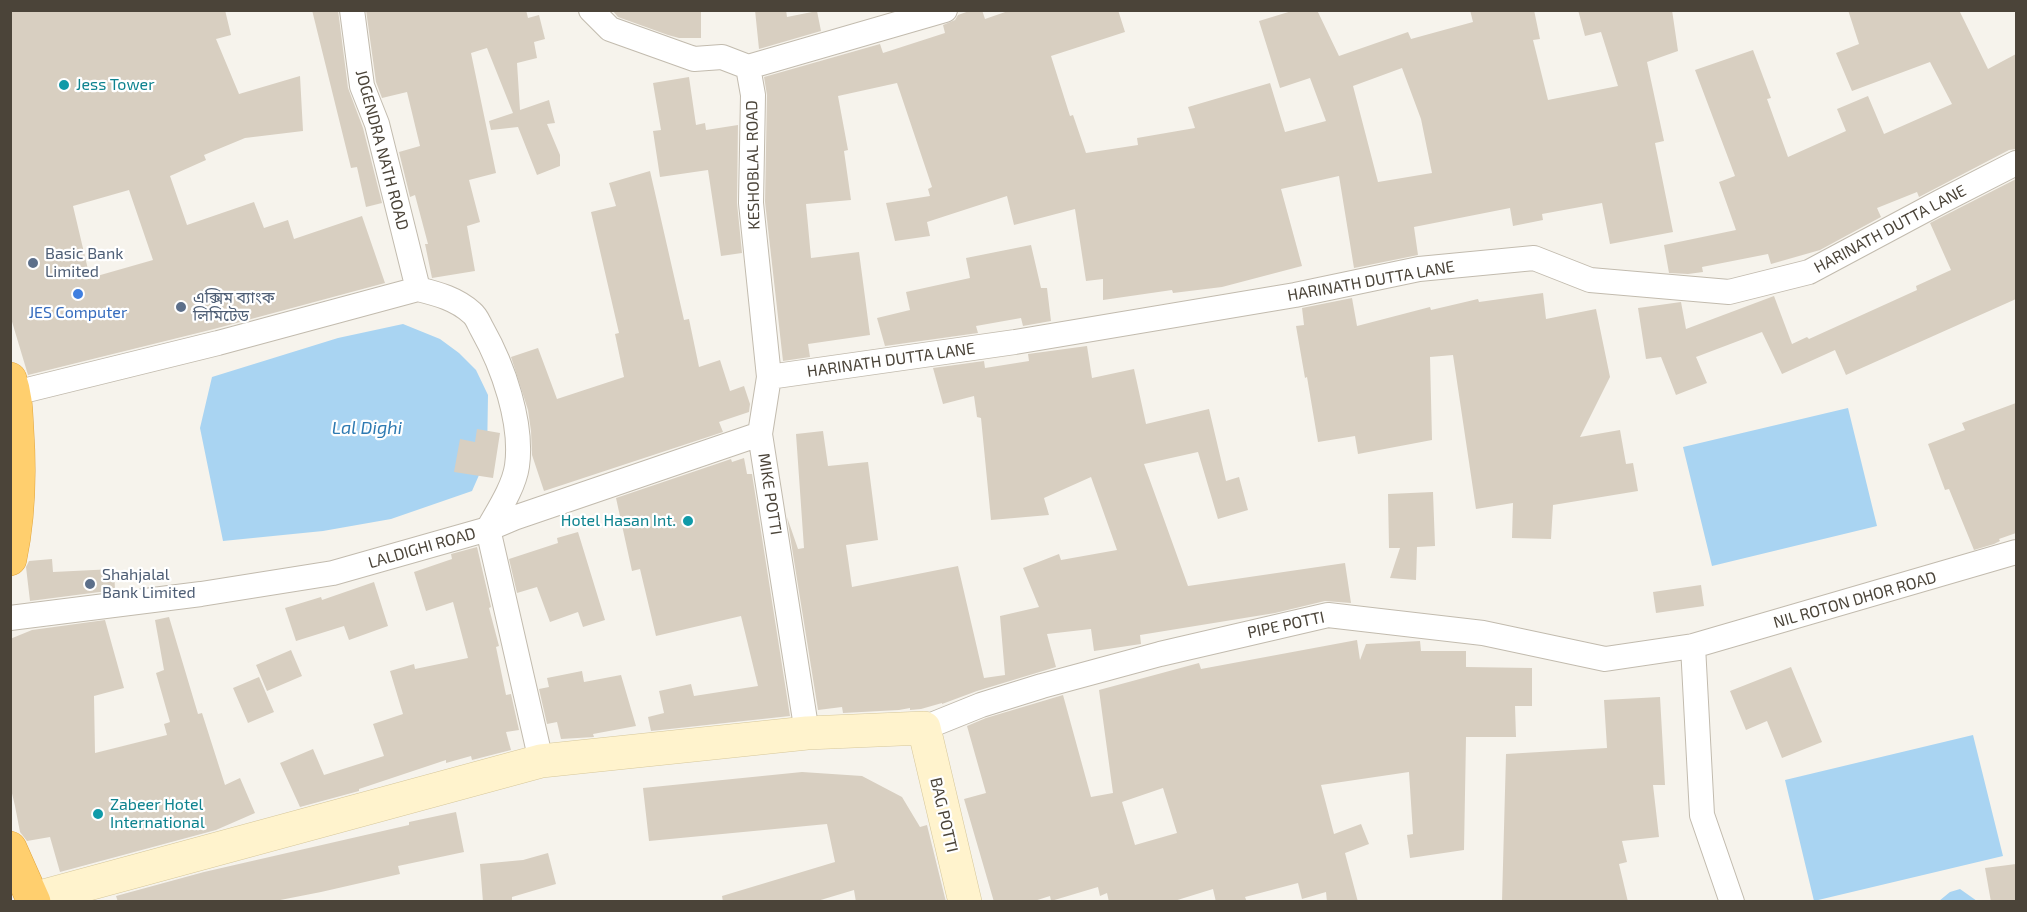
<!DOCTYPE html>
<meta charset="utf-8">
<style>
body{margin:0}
#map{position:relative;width:2027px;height:912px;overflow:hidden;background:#f6f3ec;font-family:"Exo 2",sans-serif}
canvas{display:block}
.frame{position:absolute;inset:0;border:12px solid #4b4439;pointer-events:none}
</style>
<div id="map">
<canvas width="2027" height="912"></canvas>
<div class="frame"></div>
</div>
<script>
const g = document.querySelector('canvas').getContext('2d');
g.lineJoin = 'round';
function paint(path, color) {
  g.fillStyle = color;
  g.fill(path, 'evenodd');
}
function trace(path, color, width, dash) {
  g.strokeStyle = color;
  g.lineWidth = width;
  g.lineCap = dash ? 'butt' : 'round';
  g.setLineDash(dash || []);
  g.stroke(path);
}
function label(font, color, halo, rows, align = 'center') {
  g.font = font + ' "Exo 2","Noto Sans Bengali",sans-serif';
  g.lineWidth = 4.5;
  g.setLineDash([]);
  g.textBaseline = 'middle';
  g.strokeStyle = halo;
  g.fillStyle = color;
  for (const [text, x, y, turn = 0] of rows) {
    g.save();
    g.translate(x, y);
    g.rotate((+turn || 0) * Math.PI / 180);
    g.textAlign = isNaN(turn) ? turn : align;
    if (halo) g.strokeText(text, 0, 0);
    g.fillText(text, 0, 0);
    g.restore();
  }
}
paint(new Path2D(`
 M403,324l37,15 19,14 17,17 12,25 -1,62 -15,34 -81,28 -68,12 -100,10 -23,-113 12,-51 126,-39z
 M1848,408l29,118 -165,40 -29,-119z
 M1973,735l30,121 -189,45 -29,-121z
 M1960,889l17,12h-38l11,-9z`), '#a9d4f2');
paint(new Path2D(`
 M10,10h215l6,25 -15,4 23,55 61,-18 3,55 -58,7 -41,17 2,5 -36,16 17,49 67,-23 10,26 24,-8 6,19 68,-23 23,67 -171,46 -186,46 -18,-60zM129,190l24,70 -63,18 -17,-72z
 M312,10h26l10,78 15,40 19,75 -16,4 -9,-40 -6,1z
 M366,10h160l2,8 11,-3 6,24 -11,3 3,16 -20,5 3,47 29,-10 6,23 -8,1 13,31v11l-23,9 -19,-48 -27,3 -2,-9 24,-8 -26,-65 -16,5 25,120 -27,7 11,42 -13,4 8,45 -43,7 -7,-34h3l-13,-49 -5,2 -11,-45 21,-6 -13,-54 -25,6 -6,-16z
 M612,10h89v28h-22l-11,-3 -50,-18z
 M755,10h31l1,7 30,-6 4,20 -62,18z
 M972,10h10l3,9 26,-9h107l7,22 -74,24 19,60 3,-1 13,38 52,-8 -1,-7 58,-10 -7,-21 82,-24 15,49 41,-11 -16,-43 -30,10 -21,-67 36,-11h22l22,46 69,-24 3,7 62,-17 -3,-12h64l6,29 -7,1 15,60 70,-14 -17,-54 -16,4 -7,-26h94l6,41 -31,11 17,79 -9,2 18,89 -63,12 -8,-41 -60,11 1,6 -30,6 -3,-18 -96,19 4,28 -64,13 -15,-92 -58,13 21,77 -80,21 -49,6 -1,-3 -69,10v-21l-17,2 -11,-72 -61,16 -7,-29 -80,26 3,14 -35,5 -9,-38 44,-7 -2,-7 4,-2 -35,-104 -59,13 10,54 -4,1 7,49 -45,4 5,54 48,-6 11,83 -62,9 2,13 -27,4 -18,-159 2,-107 -3,-18 116,-33 3,9 62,-20 -2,-8 12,-5 3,-5zM1402,68l19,51 11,54 -54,9 -25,-96z
 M1848,10h111l29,59 28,-15v95l-7,1 -90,47 -2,-5 -40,16 4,9 -61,33 -49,14 -3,-10 -66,13 1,5 -15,2 -19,-1 -5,-28 72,-15 -17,-48 16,-6 -40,-106 58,-20 18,48 -4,1 21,58 58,-26 -9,-22 31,-13 16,38 68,-30 -22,-42 -78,29 -16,-38 23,-9z
 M689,77l7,48 9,-2 1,7 32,-5 -1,78 5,50 -21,3 -13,-86 -48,7 -7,-46 8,-1 -8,-47z
 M650,171l34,149 5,-1 10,48 21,-7 10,31 14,-5 6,18 -1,8 -30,10 4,10 -179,59 -12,-36 -1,-24 -3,-21 -17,-53 27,-9 19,51 67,-22 -9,-43 4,-1 -28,-121 25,-6 -7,-23z
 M2016,179v120l-170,76 -11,-25 -53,24 -20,-42 -66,25 11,26 -31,12 -15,-38 -15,2 -8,-51 43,-6 5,27 88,-33 18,48 15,-7 2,2 108,-49 -1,-4 35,-16 -21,-47z
 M1031,245l10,43h6l4,33 -28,5 -2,-8 -45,8 2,7 -93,13 -8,-28 33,-8 -4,-18 64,-14 -4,-20z
 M1543,293l3,26 50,-10 14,68 -30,60 40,-7 6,34 7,-1 5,28 -85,14 -2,34 -39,-1 1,-35 -37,6 -23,-154 -23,2 2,83 -74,14 -3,-18 -37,6 -11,-65 -2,1 -9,-52 8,-1 -2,-17 50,-10 5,28 73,-19 1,3 47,-11 1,3z
 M1087,346l5,32 42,-9 12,55 63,-15 17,72 13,-4 9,33 -30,9 -20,-67 -54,12 44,122 157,-23 6,40 -26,-2 -50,12 -135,22 1,9 -47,7 -3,-22 -44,5 9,33 -79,24 -35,13v-1l-21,6 -11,1v-2l-11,2 -56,3 -1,-6 -24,3 -31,-193 11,32 6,-1 -8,-114 27,-3 5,35 40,-4 10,78 -32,5 6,42 106,-21 26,112 21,-3 -5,-59 39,-9 -16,-39 36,-14 2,6 56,-10 -26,-73 -47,21 5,17 -58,5 -10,-102 -4,-1 -3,-21 -31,8 -10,-36 51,-7 1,7 44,-7 -1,-7z
 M2016,403v130l-17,6 1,2 -6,3 -20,6 -25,-61 -4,1 -17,-46 37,-14 -3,-7z
 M477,429l23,4 -7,45 -39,-6 6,-33 15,3z
 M744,458l3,16h5l38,242 -139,15 -3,-14 16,-4 -5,-22 32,-7 3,12 64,-10 -17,-70 -85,20 -16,-67 -8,2 -16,-73 115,-39 1,3z
 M1433,492l2,54 -18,1 -1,33 -26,-2 10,-30h-11l-1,-54z
 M578,532l27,88 -22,7 -5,-15 -28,10 -13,-35 -20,6 -8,-34 49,-16 -1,-5z
 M477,547l14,60 -2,1 10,38 -3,1 10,48 5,-1 8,36 -13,2 5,18 -39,10 -1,-4 -25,7v-3l-87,29v2l-59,16 -20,-44 33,-14 11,26 60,-19 -11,-32 30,-10 -13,-43 24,-7 1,5 53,-11 -15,-56 -27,9 -12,-39 38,-13 -1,-5z
 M52,559l1,13 61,-3 1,21 -85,11 -4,-34 3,-6z
 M374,582l14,44 -39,14 -5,-14 -48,15 -11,-33 36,-11 1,3z
 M1701,585l3,21 -48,7 -3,-21z
 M169,617l29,97 4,-1 23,72 15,-7 15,35 -39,17 -156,42 -10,-35 -23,4 -7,-9 -5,-26 -5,-21v-146l22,-9 73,-10 19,68 -30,8 1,57 72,-18 -3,-11 6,-2 -14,-49 8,-3 -9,-50z
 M1357,640l3,20 6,-16 54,-3 1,10h45v16l66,1v38h-17l1,31h-50l-2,113 -54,8 -3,-23 6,-1 -4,-62 -88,13 13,49 27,-10 8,20 -24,9 13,49h-31l-1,-10 -24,7 -4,-16 -53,14 2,5h-31l-3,-13 -42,13h-62l-2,-9 -7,3 -2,-9 -47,14 -1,-5 -19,6h-37l-30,-103 22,-6 -19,-67 19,-8 77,-23 28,102 22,-4 -14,-103 100,-27 2,6zM1163,788l14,45 -42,12 -13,-43z
 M291,650l11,26 -35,15 -11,-26z
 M1791,667l31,75 -40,16 -15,-37 -21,9 -16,-39z
 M582,671l2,11 37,-7 15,51 -43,8 1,3 -33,2 -4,-17 -10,2 -8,-35 10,-2 -2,-9z
 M259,677l15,35 -26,11 -15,-35z
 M1660,697l5,88h-12l6,52 -37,4 5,21 -8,2 9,38h-126l4,-148 101,-6 -3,-48z
 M802,772l60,4 40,21 18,30 7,-2 19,77h-90l-2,-12 -40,12h-91l-1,-6 113,-34 -8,-38 -178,17 -6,-53z
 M456,812l8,40 -66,14 2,8 -79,18 -51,10h-152l-2,-6 88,-24 205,-47v-3z
 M548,853l8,31 -44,13v5h-29l-3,-38 43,-4z
 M2016,864v38h-25l-6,-34z`), '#d8cfc1');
const street = new Path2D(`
 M352,10l10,76 15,38 41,165
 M591,10l19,19 84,30 28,-2 26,10 5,28 -2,108 18,174 -9,57 47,299
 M748,67l197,-57
 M769,377l246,-35 280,-47 124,-26 115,-11 56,22 139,12 80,-20 131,-70 76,-39
 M15,393l203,-50 200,-54c20,5 39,10 54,24 5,4 7,11 10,16 21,37 41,94 35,137 -3,21 -19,45 -29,63
 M488,529l53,232
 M10,618l191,-24 132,-21 155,-44 26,-11 246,-84
 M1693,646l9,169 30,87
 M924,728l57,-23 61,-19 118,-32 168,-39 155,18 122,26 88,-13 323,-94`);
const secondary = new Path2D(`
 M33,899l508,-138 266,-28 117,-5 41,174`);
const highway = new Path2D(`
 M10,379c6,17 6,33 7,50 3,43 2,87 -7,130
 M10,848l24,54`);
trace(street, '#c2bbae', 26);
trace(secondary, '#d6c79b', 34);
trace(highway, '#e0a43c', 34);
trace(street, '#fff', 24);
trace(secondary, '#fff3cd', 33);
trace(highway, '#ffcf6e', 33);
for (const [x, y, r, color] of [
 [64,85,6,"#0f9aa8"],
 [33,263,6,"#5c6f8a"],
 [78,294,6,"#3f7fe0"],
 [181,307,6,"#5c6f8a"],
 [688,521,6,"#0f9aa8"],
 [90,584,6,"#5c6f8a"],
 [98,814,6,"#0f9aa8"]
]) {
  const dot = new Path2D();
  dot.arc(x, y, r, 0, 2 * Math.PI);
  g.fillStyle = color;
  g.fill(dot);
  trace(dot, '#fff', 2);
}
label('16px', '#0d838f', '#fff', [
 ["Jess Tower",76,85],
 ["Hotel Hasan Int.",676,521,"right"],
 ["Zabeer Hotel",110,805],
 ["International",110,823]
], 'left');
label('16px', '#4b4439', '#fff', [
 ["JOGENDRA NATH ROAD",382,150,75],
 ["KESHOBLAL ROAD",753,165,-91],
 ["HARINATH DUTTA LANE",1890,229,-28],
 ["HARINATH DUTTA LANE",1371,281,-10],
 ["HARINATH DUTTA LANE",891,360,-8],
 ["MIKE POTTI",770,494,81],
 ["LALDIGHI ROAD",422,548,-16],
 ["NIL ROTON DHOR ROAD",1855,600,-16],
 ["PIPE POTTI",1286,625,-12],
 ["BAG POTTI",944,815,77]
]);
label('16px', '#4e5e75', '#fff', [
 ["Basic Bank",45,254],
 ["Limited",45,272],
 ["এক্সিম ব্যাংক",193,298],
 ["লিমিটেড",193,316],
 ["Shahjalal",102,575],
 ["Bank Limited",102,593]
], 'left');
label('16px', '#366cbe', '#fff', [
 ["JES Computer",78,313]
]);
label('italic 18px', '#2e7ab2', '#fff', [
 ["Lal Dighi",367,428]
]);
</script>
